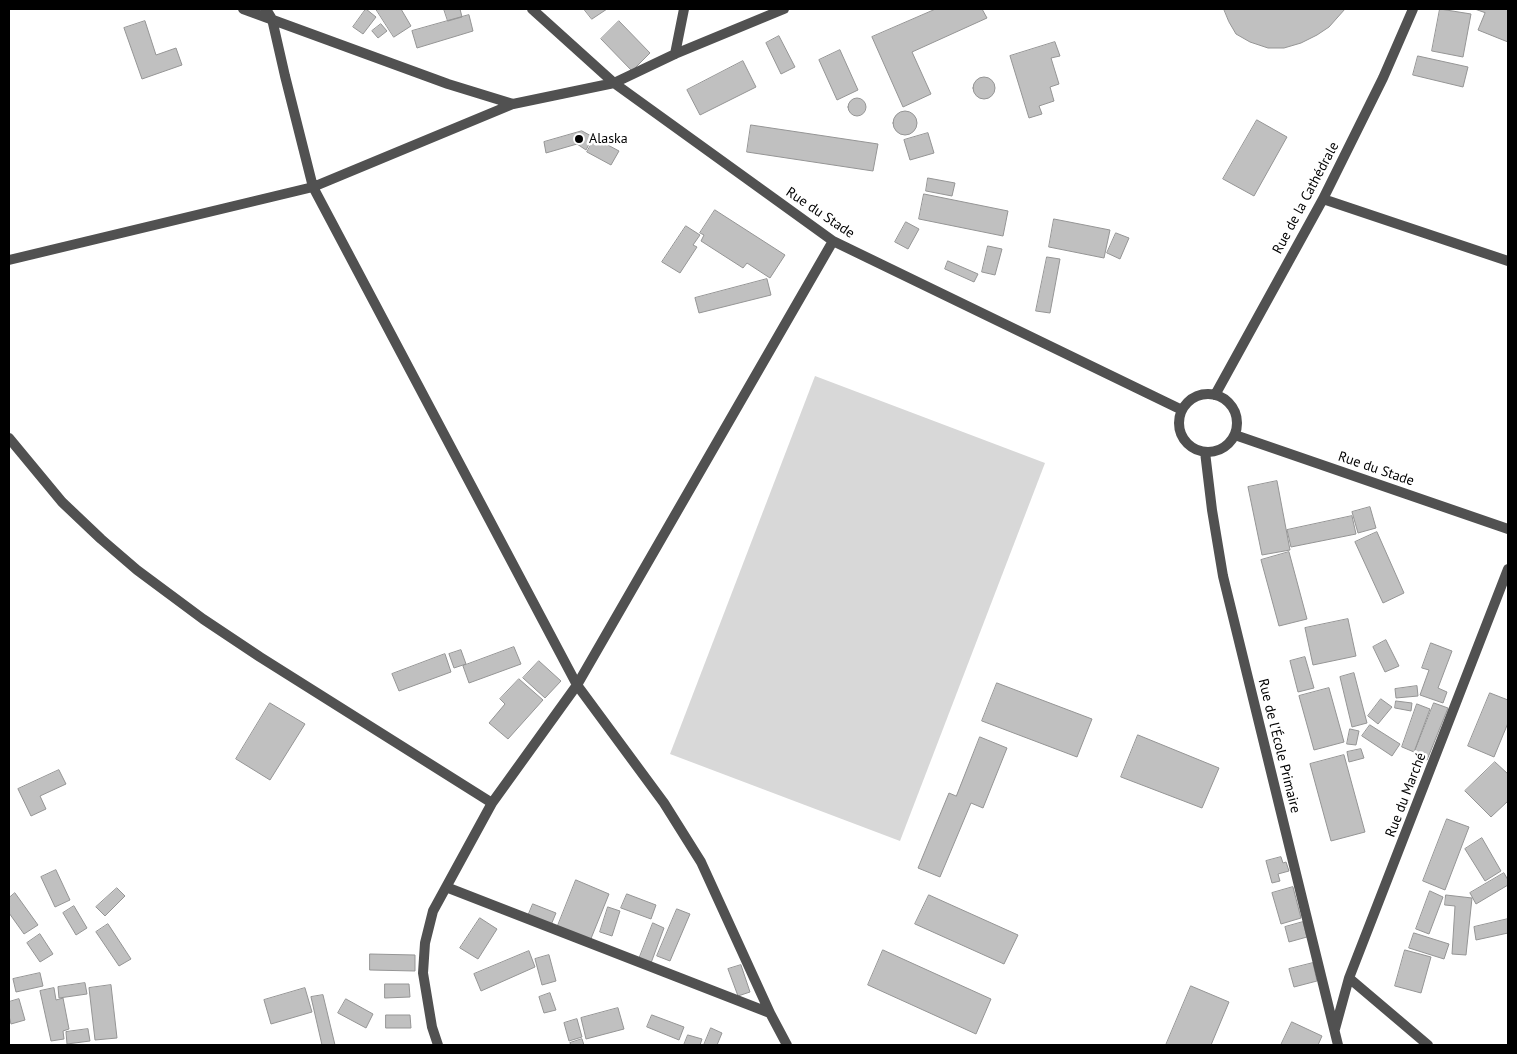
<!DOCTYPE html>
<meta charset="utf-8">
<style>
body{margin:0}
#map{position:relative;width:1517px;height:1054px;overflow:hidden;background:#fff;font-family:"PT Sans",sans-serif}
canvas{display:block}
.frame{position:absolute;inset:0;border:10px solid #000;pointer-events:none}
</style>
<div id="map">
<canvas width="1517" height="1054"></canvas>
<div class="frame"></div>
</div>
<script>
const g = document.querySelector('canvas').getContext('2d');
g.lineJoin = 'round';
function paint(path, color) {
  g.fillStyle = color;
  g.fill(path, 'evenodd');
}
function trace(path, color, width, dash) {
  g.strokeStyle = color;
  g.lineWidth = width;
  g.lineCap = dash ? 'butt' : 'round';
  g.setLineDash(dash || []);
  g.stroke(path);
}
function label(font, color, halo, rows, align = 'center') {
  g.font = font + ' "PT Sans",sans-serif';
  g.lineWidth = 5;
  g.setLineDash([]);
  g.textBaseline = 'middle';
  g.strokeStyle = halo;
  g.fillStyle = color;
  for (const [text, x, y, turn = 0] of rows) {
    g.save();
    g.translate(x, y);
    g.rotate((+turn || 0) * Math.PI / 180);
    g.textAlign = isNaN(turn) ? turn : align;
    if (halo) g.strokeText(text, 0, 0);
    g.fillText(text, 0, 0);
    g.restore();
  }
}
paint(new Path2D(`
 M815,376l230,87 -145,378 -230,-87z`), '#d8d8d8');
const building = new Path2D(`
 M366,9l10,8 -13,17 -10,-7z
 M376,9h25l10,17 -17,11z
 M444,9h16l2,8 -14,4z
 M584,9h23l-15,10z
 M936,9h46l5,9 -75,34 19,42 -28,13 -31,-70z
 M1224,9h121l-16,18 -12,8 -16,8 -17,5h-16l-18,-6 -14,-8 -7,-12z
 M1440,9l31,5 -8,43 -31,-6z
 M1475,9h33v33l-30,-12 7,-17z
 M469,15l4,16 -56,17 -5,-17z
 M145,21l11,34 20,-7 6,17 -40,14 -18,-51z
 M619,21l31,32 -18,18 -31,-32z
 M381,24l6,7 -9,7 -6,-7z
 M779,36l16,31 -14,7 -15,-31z
 M1055,42l5,14 -9,2 8,26 -9,3 4,14 -15,5 3,8 -13,4 -19,-62z
 M840,50l18,40 -21,10 -18,-40z
 M1418,56l50,11 -5,20 -50,-12z
 M743,61l13,26 -56,28 -13,-25z
 M973 88a11 11 0 1 1 22 0a11 11 0 1 1-22 0Z
 M848 107a9 9 0 1 1 18 0a9 9 0 1 1-18 0Z
 M893 123a12 12 0 1 1 24 0a12 12 0 1 1-24 0Z
 M1257,120l30,17 -33,59 -31,-17z
 M751,125l127,19 -5,27 -126,-19z
 M582,131l11,6 -7,13 -9,-6 -31,9 -2,-11z
 M928,133l6,20 -24,7 -6,-20z
 M595,138l24,13 -8,14 -24,-13z
 M928,178l27,5 -3,13 -26,-5z
 M924,194l84,17 -5,25 -84,-17z
 M715,210l70,45 -15,23 -23,-15 -4,5 -42,-27 3,-6 -4,-2z
 M1054,219l56,11 -6,28 -55,-11z
 M906,222l13,7 -11,20 -13,-7z
 M686,226l14,9 -7,10 4,2 -17,26 -18,-11z
 M1116,233l13,5 -9,21 -13,-6z
 M988,246l14,3 -7,26 -13,-3z
 M1047,257l13,2 -10,54 -14,-2z
 M948,261l30,13 -4,8 -29,-13z
 M767,279l4,16 -72,18 -4,-15z
 M1277,481l13,69 -28,5 -14,-68z
 M1370,507l6,21 -18,5 -6,-21z
 M1352,516l4,18 -65,13 -4,-17z
 M1377,532l27,61 -21,10 -28,-61z
 M1289,552l18,67 -28,7 -18,-66z
 M1348,619l8,37 -43,9 -8,-37z
 M1386,640l13,26 -14,6 -12,-25z
 M1431,643l21,8 -14,37 9,4 -4,11 -23,-8 9,-25 -7,-2z
 M514,647l7,17 -52,19 -6,-17z
 M461,650l5,14 -12,4 -5,-14z
 M445,654l6,18 -52,19 -7,-17z
 M1305,657l9,31 -16,4 -8,-31z
 M539,661l22,20 -16,17 -22,-20z
 M1354,673l13,50 -15,4 -12,-50z
 M519,679l24,21 -35,39 -19,-16 16,-19 -5,-5z
 M997,683l95,36 -15,38 -95,-36z
 M1417,686l1,10 -22,2 -1,-9z
 M1329,688l15,54 -30,8 -15,-54z
 M1490,693l18,7v23l-14,34 -26,-11z
 M1381,699l11,8 -14,17 -10,-8z
 M1396,701l16,2 -1,8 -16,-3z
 M270,703l35,21 -35,56 -34,-21z
 M1434,703l14,5 -21,52 -13,-6z
 M1417,704l13,5 -16,43 -12,-5z
 M1370,725l30,19 -8,12 -30,-20z
 M1350,729l9,2 -3,14 -9,-1z
 M1138,735l81,33 -17,40 -81,-31z
 M980,737l27,11 -24,60 -12,-5 -31,74 -22,-9 31,-75 7,3z
 M1361,749l3,9 -15,4 -2,-10z
 M1344,755l21,77 -34,9 -21,-77z
 M1495,762l13,12v27l-17,16 -26,-26z
 M59,770l7,14 -26,12 6,13 -15,7 -13,-27z
 M1447,819l22,8 -24,63 -22,-9z
 M1482,838l19,33 -16,10 -20,-32z
 M1281,857l2,6 3,-1 3,9 -11,3 2,7 -8,2 -6,-22z
 M56,870l14,30 -15,7 -14,-30z
 M1504,873l4,7v5l-32,19 -6,-11z
 M576,880l33,14 -19,47 -33,-13z
 M1293,887l8,31 -20,6 -9,-31z
 M117,888l8,8 -20,20 -9,-9z
 M1430,891l13,6 -14,37 -13,-5z
 M15,893l23,32 -14,9 -15,-21v-15z
 M627,894l29,11 -5,14 -30,-11z
 M929,895l89,40 -14,29 -89,-40z
 M1446,895l26,3 -6,57 -14,-1 3,-48 -10,-1z
 M533,904l23,9 -5,12 -23,-9z
 M74,906l13,22 -11,7 -13,-22z
 M608,907l12,4 -8,25 -12,-4z
 M677,909l13,5 -20,47 -13,-5z
 M480,918l17,11 -19,30 -18,-11z
 M1508,919v14l-32,7 -2,-13z
 M1303,922l4,15 -18,5 -4,-15z
 M653,923l11,5 -13,35 -12,-4z
 M108,924l23,35 -12,7 -23,-34z
 M1414,933l35,11 -5,15 -35,-11z
 M40,934l13,20 -13,8 -13,-19z
 M883,950l108,49 -15,35 -108,-49z
 M1405,950l26,7 -10,36 -26,-7z
 M529,951l6,16 -54,24 -7,-17z
 M370,954l45,1v16l-45,-1z
 M549,955l7,26 -14,4 -7,-26z
 M1313,963l4,18 -23,6 -5,-18z
 M741,965l9,27 -12,4 -10,-27z
 M40,973l3,13 -27,6 -3,-13z
 M85,983l2,11 -28,4 -1,-11z
 M385,984h24l1,13 -25,1z
 M111,985l6,53 -22,2 -6,-52z
 M1191,986l38,16 -18,43h-45z
 M54,988l2,12 7,-2 6,31 -6,2 1,8 -13,2 -11,-50z
 M305,988l7,24 -41,12 -7,-24z
 M550,993l6,17 -12,3 -5,-16z
 M323,995l12,50h-13l-11,-48z
 M19,999l6,21 -14,4 -2,-8v-14z
 M346,999l27,15 -7,14 -28,-15z
 M618,1008l6,21 -38,10 -5,-21z
 M386,1015h24l1,13h-25z
 M652,1015l32,12 -5,13 -32,-13z
 M577,1019l5,18 -13,4 -5,-18z
 M1292,1022l30,14 -4,9h-37z
 M711,1028l11,5 -5,12h-13z
 M88,1029l2,12 -23,3 -1,-12z
 M688,1035l14,4 -2,6h-16z
 M582,1039l2,6h-13l-1,-2z`);
paint(building, '#c0c0c0');
trace(building, '#959595', 1);
trace(new Path2D(`
 M243,9l205,75 65,20 101,-21 61,-29 109,-45
 M266,9l6,10 13,57 28,111 264,498 87,118 37,59 69,151 17,32
 M532,9l82,74 219,158 349,169
 M675,54l9,-45
 M1323,199l185,62
 M9,260l304,-73 200,-83
 M1179 423a29 29 0 1 1 58 0a29 29 0 1 1-58 0Z
 M1215,395l108,-196 60,-121 30,-69
 M1235,435l273,94
 M9,438l53,64 39,37 36,31 66,49 57,38 232,146
 M1205,452l7,58 11,66 115,469
 M446,887l324,126
 M1349,978l79,67
 M1335,1029l14,-51 159,-409
 M438,1045l-6,-18 -9,-54 2,-30 8,-32 59,-108 85,-118 256,-444`), '#515151', 10);
for (const [x, y, r, color] of [
 [579,139,5,"#000"]
]) {
  const dot = new Path2D();
  dot.arc(x, y, r, 0, 2 * Math.PI);
  g.fillStyle = color;
  g.fill(dot);
  trace(dot, '#fff', 2);
}
label('14px', '#000', '#fff', [
 ["Alaska",589,139]
], 'left');
label('14px', '#000', '#fff', [
 ["Rue de la Cathédrale",1306,198,-62],
 ["Rue du Stade",820,213,34],
 ["Rue du Stade",1376,469,19],
 ["Rue de l'École Primaire",1279,746,76],
 ["Rue du Marché",1406,795,-69]
]);
</script>
